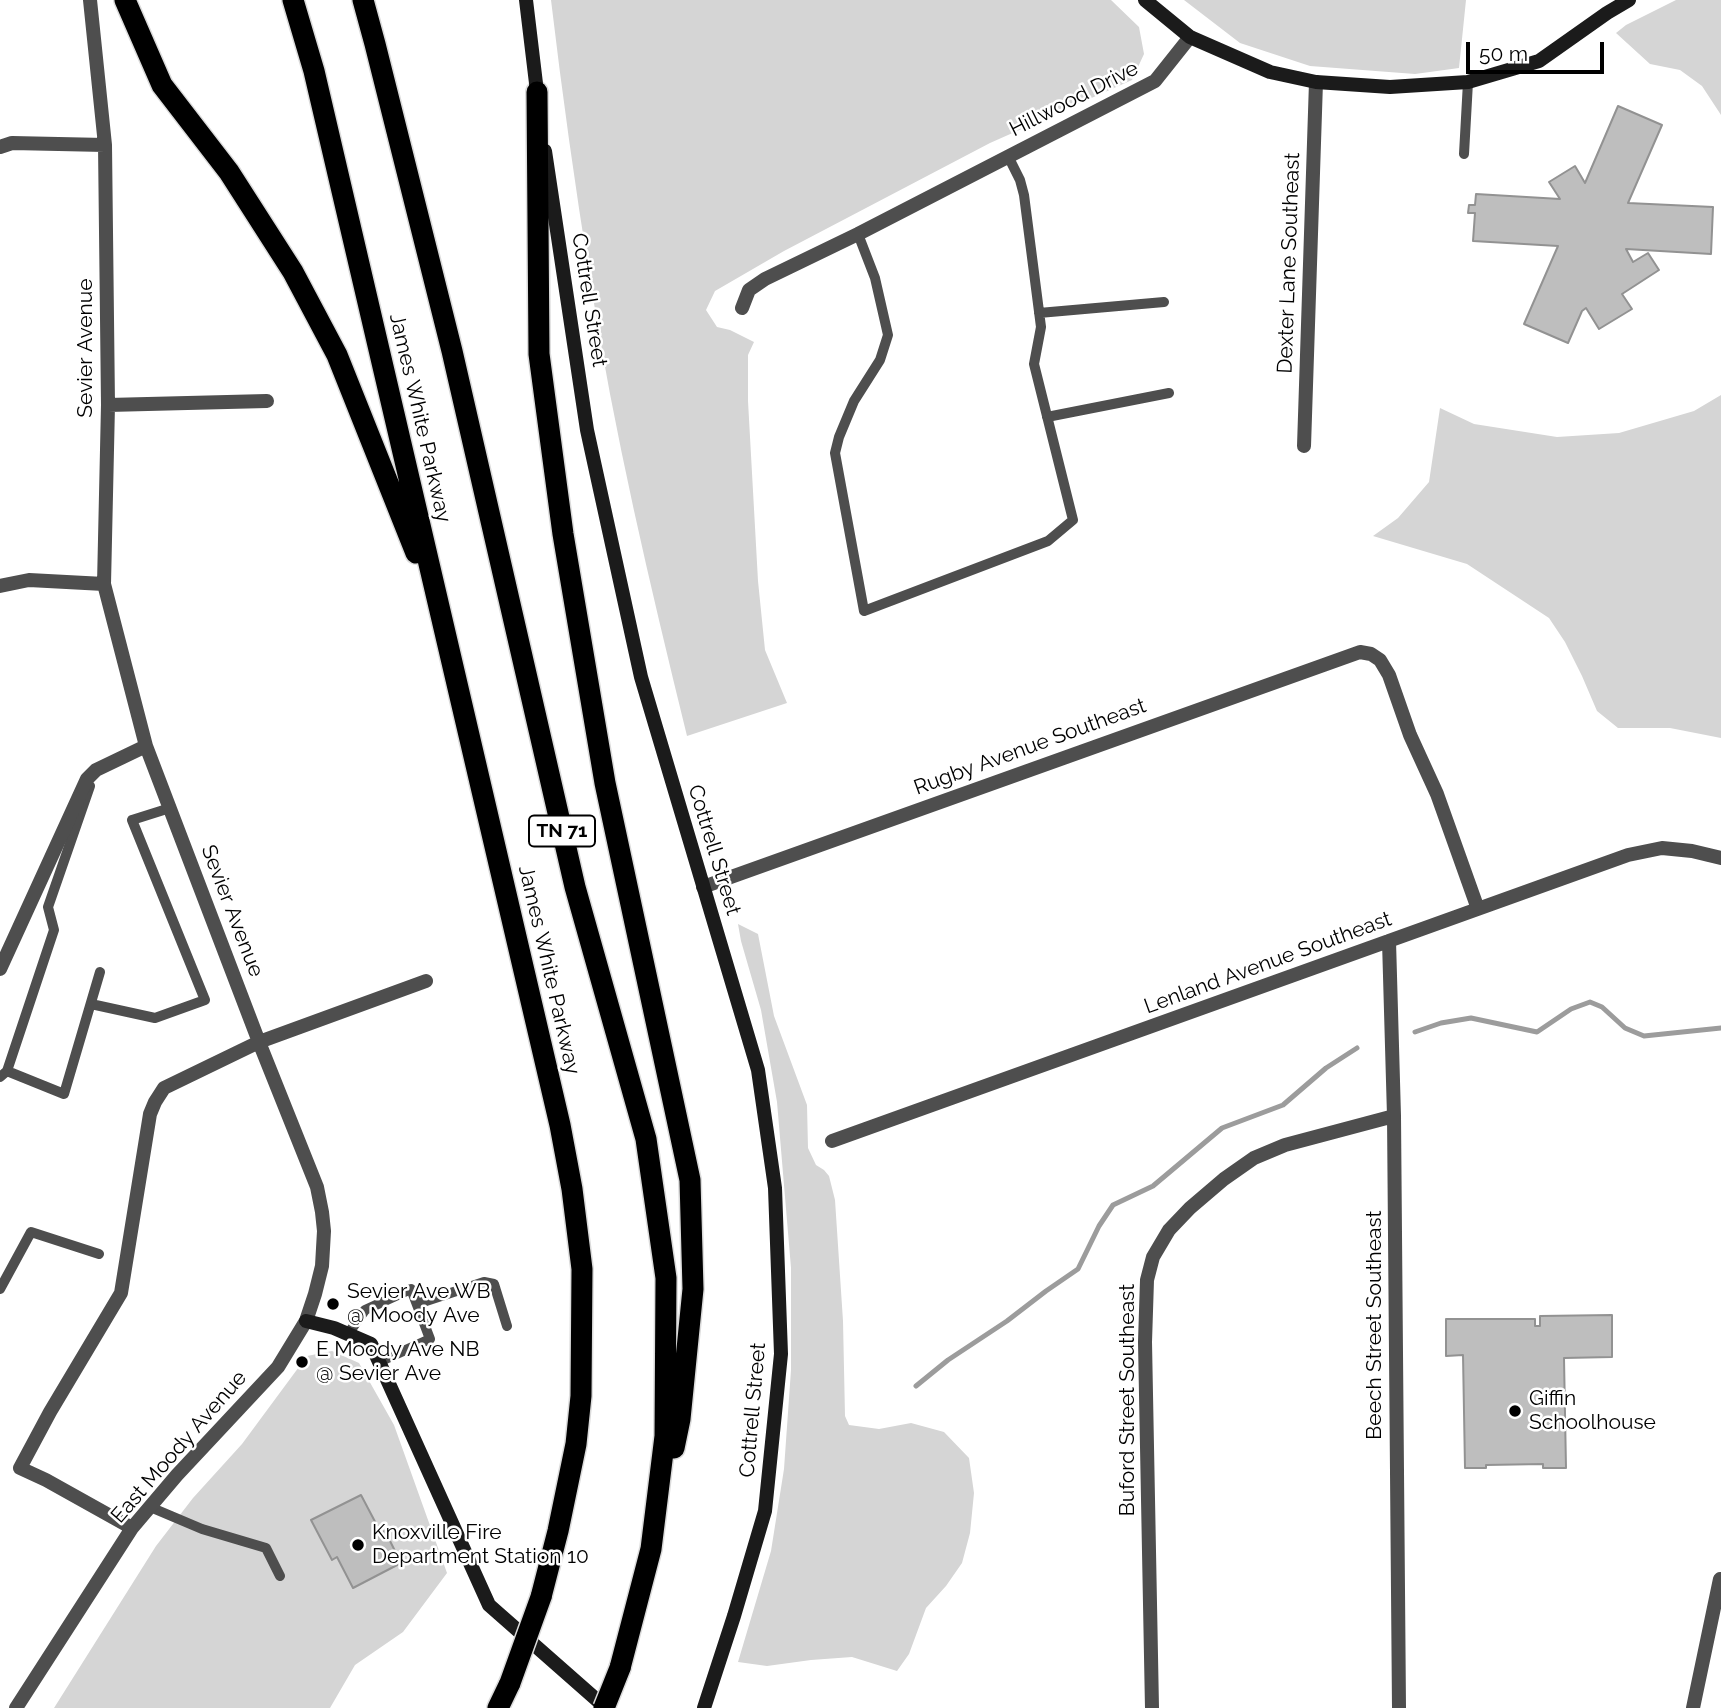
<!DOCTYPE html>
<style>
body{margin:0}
#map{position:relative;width:1721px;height:1708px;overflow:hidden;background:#fff;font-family:Raleway,sans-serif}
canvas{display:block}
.scale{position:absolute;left:1466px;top:42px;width:138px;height:32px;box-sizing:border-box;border:4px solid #000;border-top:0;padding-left:9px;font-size:21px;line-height:24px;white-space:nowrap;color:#000;-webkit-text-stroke:5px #fff;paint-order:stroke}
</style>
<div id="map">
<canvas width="1721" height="1708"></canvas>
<div class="scale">50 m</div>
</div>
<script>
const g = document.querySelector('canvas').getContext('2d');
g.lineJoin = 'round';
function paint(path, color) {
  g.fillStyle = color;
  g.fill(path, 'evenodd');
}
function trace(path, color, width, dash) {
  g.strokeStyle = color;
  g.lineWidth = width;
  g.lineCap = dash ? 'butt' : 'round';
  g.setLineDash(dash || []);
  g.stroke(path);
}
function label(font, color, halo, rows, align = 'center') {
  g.font = font + ' Raleway,sans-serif';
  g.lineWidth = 5;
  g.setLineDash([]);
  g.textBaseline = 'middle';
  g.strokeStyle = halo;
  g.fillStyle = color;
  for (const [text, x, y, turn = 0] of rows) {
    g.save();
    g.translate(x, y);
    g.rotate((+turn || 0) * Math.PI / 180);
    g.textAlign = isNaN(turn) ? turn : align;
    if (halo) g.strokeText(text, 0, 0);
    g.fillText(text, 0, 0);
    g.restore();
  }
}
paint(new Path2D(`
 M551,0h560l28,27 5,27 -12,26 -142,63 -206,108 -69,40 -9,19 11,17 13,3 24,12 -6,13v46l10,180 7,69 22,53 -100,33c-37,-151 -73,-303 -97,-457 -15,-93 -28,-186 -39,-279z
 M1184,0h282l-7,68 -44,6 -105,-8 -70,-23z
 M1676,0h45v115l-19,-29 -22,-16 -30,-6 -34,-31 10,-8z
 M1721,395v343l-51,-10h-52l-21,-17 -15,-35 -17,-34 -16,-24 -82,-54 -94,-28 25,-18 31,-36 11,-74 34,16 83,13 62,-4 75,-22z
 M738,924l20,10 16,82 33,89 1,43 8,17 8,5 5,6 6,24 8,121 2,95 4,9 30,4 32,-6 33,9 25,26 5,35 -4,40 -8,30 -16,23 -20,22 -17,46 -12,17 -45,-14 -41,3 -44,6 -29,-4 33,-111 13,-82 7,-99v-102l-14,-166 -16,-92 -20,-69z
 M332,1351l27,12 35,62 53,148 -44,59 -48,33 -25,43h-276l102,-162 37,-48 49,-54 65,-88z`), '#d5d5d5');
trace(new Path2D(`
 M1415,1032l26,-9 30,-5 66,14 34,-23 19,-7 12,5 23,21 19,8 77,-8
 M916,1386l32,-26 59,-39 39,-30 32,-22 21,-43 14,-21 40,-19 69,-58 61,-23 43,-37 31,-20`), '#9c9c9c', 5);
const building = new Path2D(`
 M1618,106l44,19 -34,78 85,4 -2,47 -85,-5 7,13 15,-9 11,17 -37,24 10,15 -33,20 -13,-21 -4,3 -14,32 -44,-19 34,-78 -85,-5 2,-28h-7l1,-8h6l1,-11 84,5 -11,-17 26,-16 10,17z
 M1612,1315v42l-48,1 2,110h-23v-4l-57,1v3h-21l-2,-113 -17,1v-37h89v7h5v-10z
 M361,1495l20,38 4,-2 16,32 -48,25 -16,-31 -5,3 -21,-40z`);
paint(building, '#bebebe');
trace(building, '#929292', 2);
const highway = new Path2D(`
 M125,0l37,85 67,87 64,100 44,83 79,198
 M293,0l21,71 246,1054 12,64 10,80 -1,127 -5,48 -18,87 -17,66
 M363,0l12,44 77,307 123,536 71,252 20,139 -1,158 -14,113 -31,119
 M537,92l2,262 24,180 42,249 85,397 3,109 -13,130 -6,29
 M498,1708l12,-25`);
trace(highway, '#dbdbdb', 24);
trace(new Path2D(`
 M1464,154l4,-72
 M858,234l17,44 13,57 -8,25 -26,41 -15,36 -4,16 29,158 184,-70 25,-21 -39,-156 7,-37 -17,-132 -4,-15 -12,-24
 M1039,313l125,-11
 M1047,417l122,-24
 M91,1004l64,14 50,-18 -73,-180 38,-12
 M7,1071l47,-141 -6,-23 42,-121
 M0,1077l7,-6 57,23 36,-122
 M0,1289l31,-57 68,22
 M417,1304l67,-22 10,2 13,42
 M348,1334l17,-24 46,-21 19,50 -51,23
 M150,1507l52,22 64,19 14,28`), '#4e4e4e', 10);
trace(new Path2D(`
 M0,147l12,-4 93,2
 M742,308l7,-18 16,-11 93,-45 297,-153 35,-44
 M108,405l159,-4
 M1304,446l12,-364
 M0,586l29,-6 75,4
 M703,887l657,-235 11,2 9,6 9,15 21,60 27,59 41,115
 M1389,941l5,175 5,592
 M0,969l87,-190 9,-9 50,-24
 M832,1141l796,-286 34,-7 30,3 29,7
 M132,1528l-86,-48 -26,-12 30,-56 71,-119 29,-179 5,-12 9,-14 95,-46 167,-61
 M16,1708l116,-180 45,-53 101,-108 28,-46 9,-27 7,-28 2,-35 -2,-19 -5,-25 -58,-145 -113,-296 -42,-162 4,-179 -3,-260 -15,-145
 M1152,1708l-7,-366 2,-62 6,-23 16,-27 21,-22 34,-29 30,-21 31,-13 109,-29
 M1693,1708l27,-129`), '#4e4e4e', 14);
trace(new Path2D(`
 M526,0l12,100
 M1145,0l45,37 80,35 46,10 74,5 78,-5 71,-21 68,-48 22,-13
 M545,151l42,279 54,247 117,393 17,118 6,166 -16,157 -31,105 -30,92
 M306,1321l28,7 37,16 118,261 117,103`), '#1b1b1b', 14);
trace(highway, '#000', 21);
const highwayBridge = new Path2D(`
 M510,1683l31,-86
 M604,1708l16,-40`);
trace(highwayBridge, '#dbdbdb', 24, []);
trace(highwayBridge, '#000', 21);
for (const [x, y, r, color] of [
 [333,1304,7,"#000"],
 [302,1362,7,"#000"],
 [1515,1411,7,"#000"],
 [358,1545,7,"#000"]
]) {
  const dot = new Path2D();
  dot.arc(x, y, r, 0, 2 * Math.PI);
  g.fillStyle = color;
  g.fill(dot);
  trace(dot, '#fff', 2.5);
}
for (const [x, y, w] of [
 [562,831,66]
]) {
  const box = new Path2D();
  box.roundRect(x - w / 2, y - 15.5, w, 31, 5);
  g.fillStyle = '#fff';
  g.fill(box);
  trace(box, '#000', 2);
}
label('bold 19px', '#000', null, [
 ["TN 71",562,831]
]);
label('21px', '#000', '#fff', [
 ["Hillwood Drive",1074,99,-27],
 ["Dexter Lane Southeast",1289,263,-88],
 ["Cottrell Street",589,300,81],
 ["Sevier Avenue",86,348,-90],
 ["James White Parkway",420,418,77],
 ["Rugby Avenue Southeast",1030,747,-20],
 ["Cottrell Street",714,850,73],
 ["Sevier Avenue",232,911,69],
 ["Lenland Avenue Southeast",1268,963,-20],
 ["James White Parkway",549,970,77],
 ["Beech Street Southeast",1375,1325,-90],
 ["Buford Street Southeast",1128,1400,-90],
 ["Cottrell Street",753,1410,-85],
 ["East Moody Avenue",179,1447,-49]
]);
label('21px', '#000', '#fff', [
 ["Sevier Ave WB",347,1292],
 ["@ Moody Ave",347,1316],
 ["E Moody Ave NB",316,1350],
 ["@ Sevier Ave",316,1374],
 ["Giffin",1529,1399],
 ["Schoolhouse",1529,1423],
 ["Knoxville Fire",372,1533],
 ["Department Station 10",372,1557]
], 'left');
</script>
